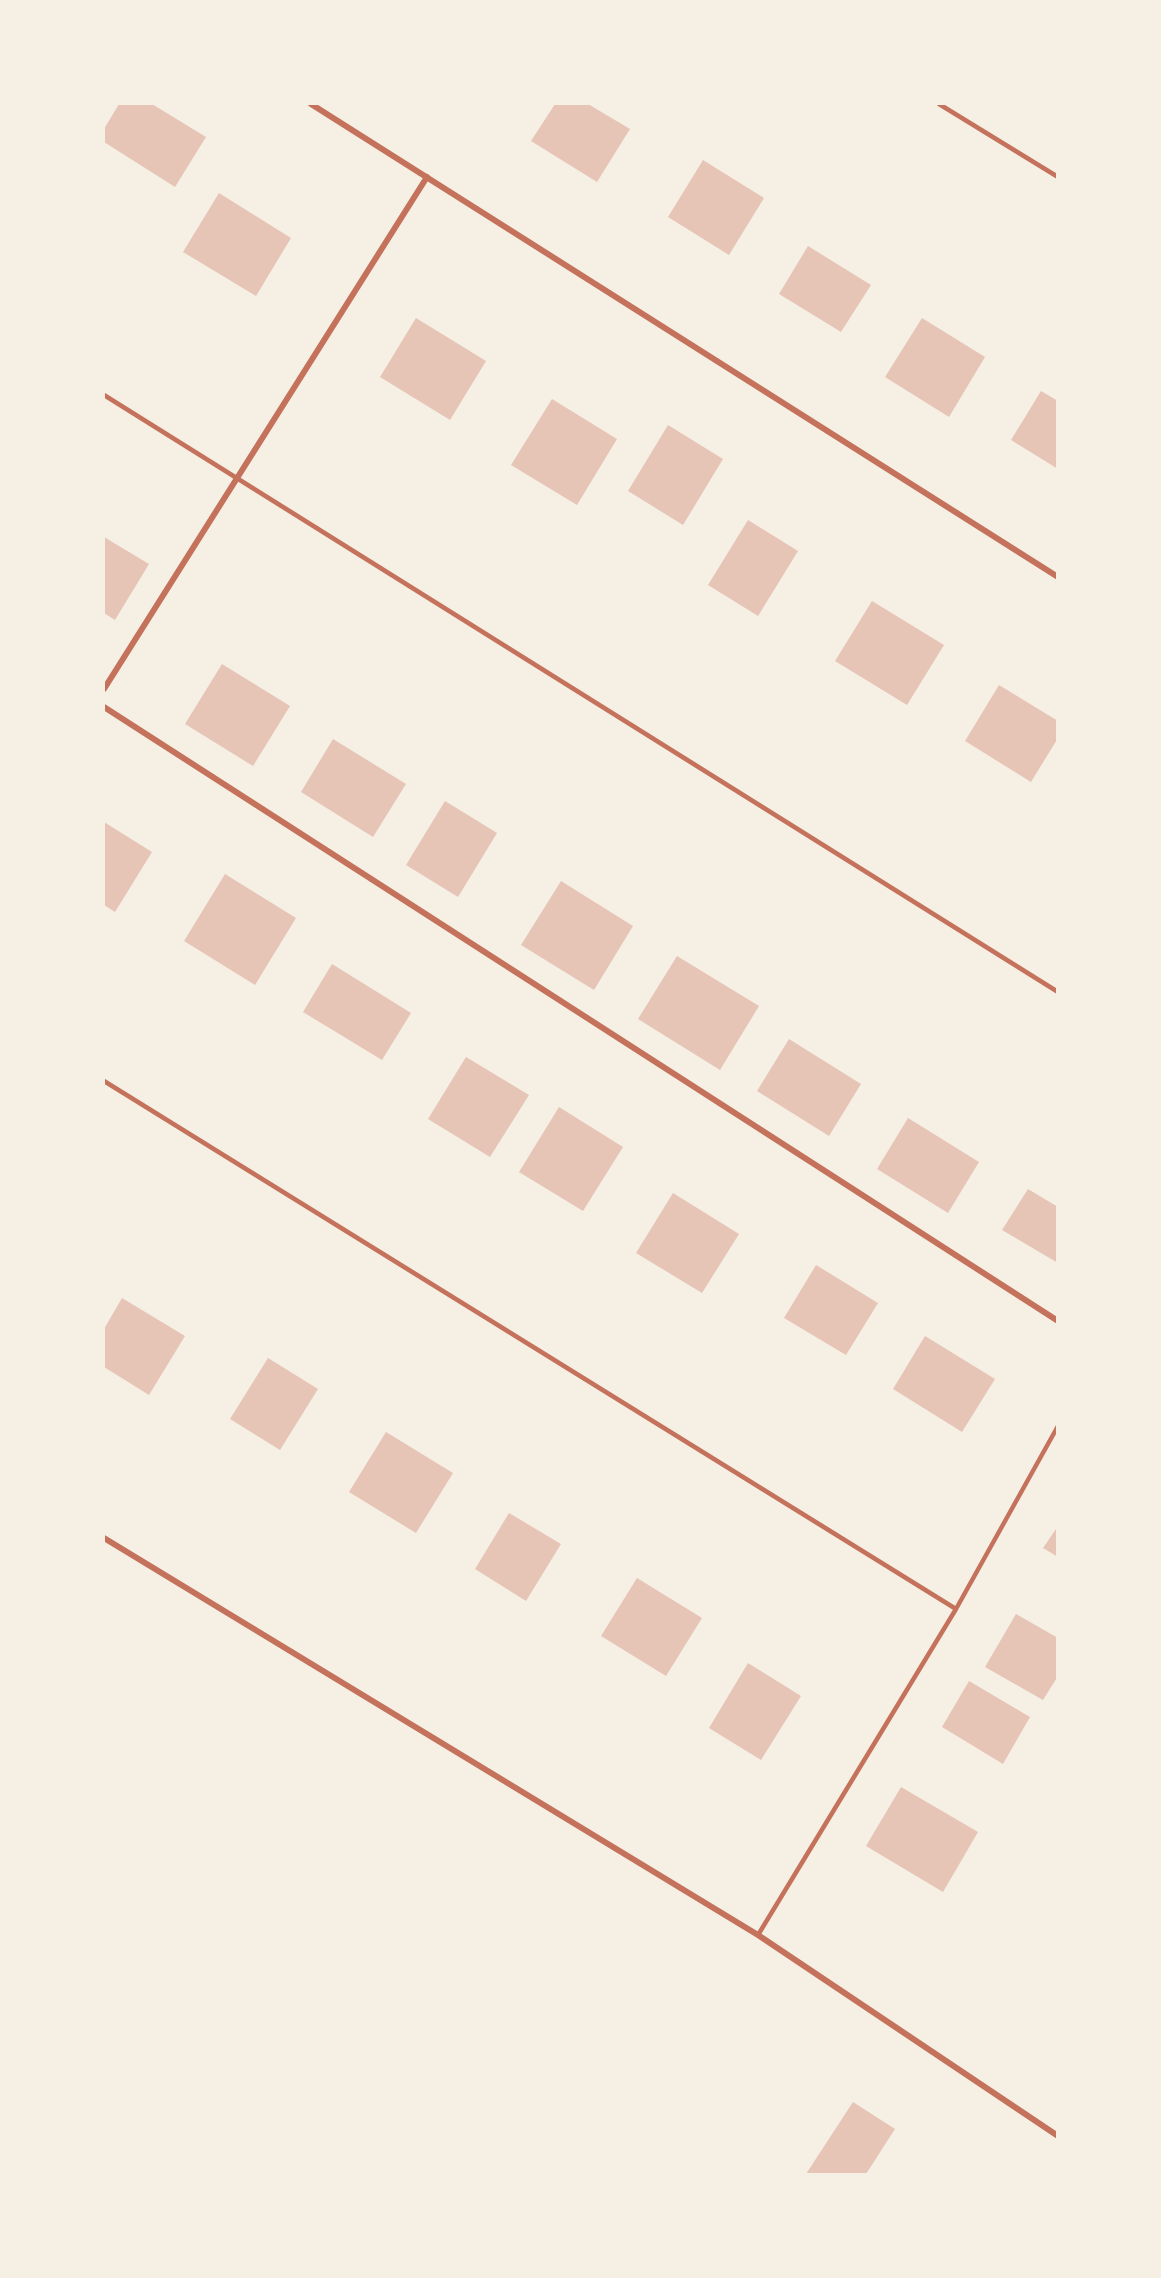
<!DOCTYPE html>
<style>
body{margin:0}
#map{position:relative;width:1161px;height:2278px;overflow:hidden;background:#f6efe4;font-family:"Playfair Display",serif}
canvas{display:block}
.frame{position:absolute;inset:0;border:105px solid #f6efe4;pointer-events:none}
</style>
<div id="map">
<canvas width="1161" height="2278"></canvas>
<div class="frame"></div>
</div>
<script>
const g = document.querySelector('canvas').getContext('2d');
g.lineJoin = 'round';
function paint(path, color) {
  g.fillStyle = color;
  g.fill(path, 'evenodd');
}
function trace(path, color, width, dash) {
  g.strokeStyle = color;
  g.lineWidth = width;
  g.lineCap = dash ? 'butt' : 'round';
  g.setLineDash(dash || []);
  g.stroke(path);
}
paint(new Path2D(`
 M119,104h33l54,33 -31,50 -71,-45v-13z
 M555,104h33l42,25 -33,53 -66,-41z
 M703,160l61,38 -35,57 -61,-38z
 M219,193l72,45 -35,58 -73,-44z
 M808,246l63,39 -30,47 -62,-38z
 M416,318l70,43 -36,59 -70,-43z
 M922,318l63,39 -36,60 -64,-40z
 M1041,391l17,10v68l-47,-29z
 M552,399l65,40 -40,66 -66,-40z
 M668,425l55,34 -40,66 -55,-34z
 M748,520l50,31 -40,65 -50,-31z
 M104,537l45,27 -34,56 -11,-7z
 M872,601l72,44 -37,60 -72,-44z
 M222,664l68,42 -37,60 -68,-42z
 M999,685l59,36v17l-27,44 -66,-41z
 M333,739l73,45 -33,53 -72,-45z
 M445,801l52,32 -39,64 -52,-32z
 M104,822l48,30 -37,60 -11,-7z
 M225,874l71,44 -41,67 -71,-44z
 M561,881l72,45 -39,64 -73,-45z
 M677,956l82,50 -39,64 -82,-51z
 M332,964l79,49 -29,47 -79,-48z
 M789,1039l72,45 -32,52 -72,-45z
 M466,1057l63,38 -39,62 -62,-38z
 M559,1107l64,40 -40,64 -64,-39z
 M908,1118l71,44 -31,51 -71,-44z
 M1028,1189l30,18v56l-56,-33z
 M673,1193l66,41 -37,59 -66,-40z
 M816,1265l62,38 -32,52 -62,-37z
 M122,1298l63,38 -36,59 -45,-28v-38z
 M925,1336l70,43 -33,53 -69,-43z
 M268,1358l50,31 -38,61 -50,-31z
 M386,1432l67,41 -37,60 -67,-41z
 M509,1513l52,31 -35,57 -51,-32z
 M1058,1526v31l-15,-9z
 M637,1578l65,40 -36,58 -65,-40z
 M1016,1614l42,24v38l-15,24 -58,-33z
 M748,1663l53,33 -40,64 -52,-32z
 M969,1681l61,36 -27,47 -61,-37z
 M901,1787l77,45 -35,60 -77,-46z
 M853,2102l42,27 -29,45h-60z`), '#e6c5b7');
trace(new Path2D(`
 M939,104l119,73
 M104,395l954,597
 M104,1081l852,528
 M758,1935l198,-326 102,-183`), '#c5725c', 4.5);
trace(new Path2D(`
 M311,104l747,473
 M104,689l323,-512
 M104,707l954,614
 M104,1538l654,397 300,201`), '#c5725c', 6);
</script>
